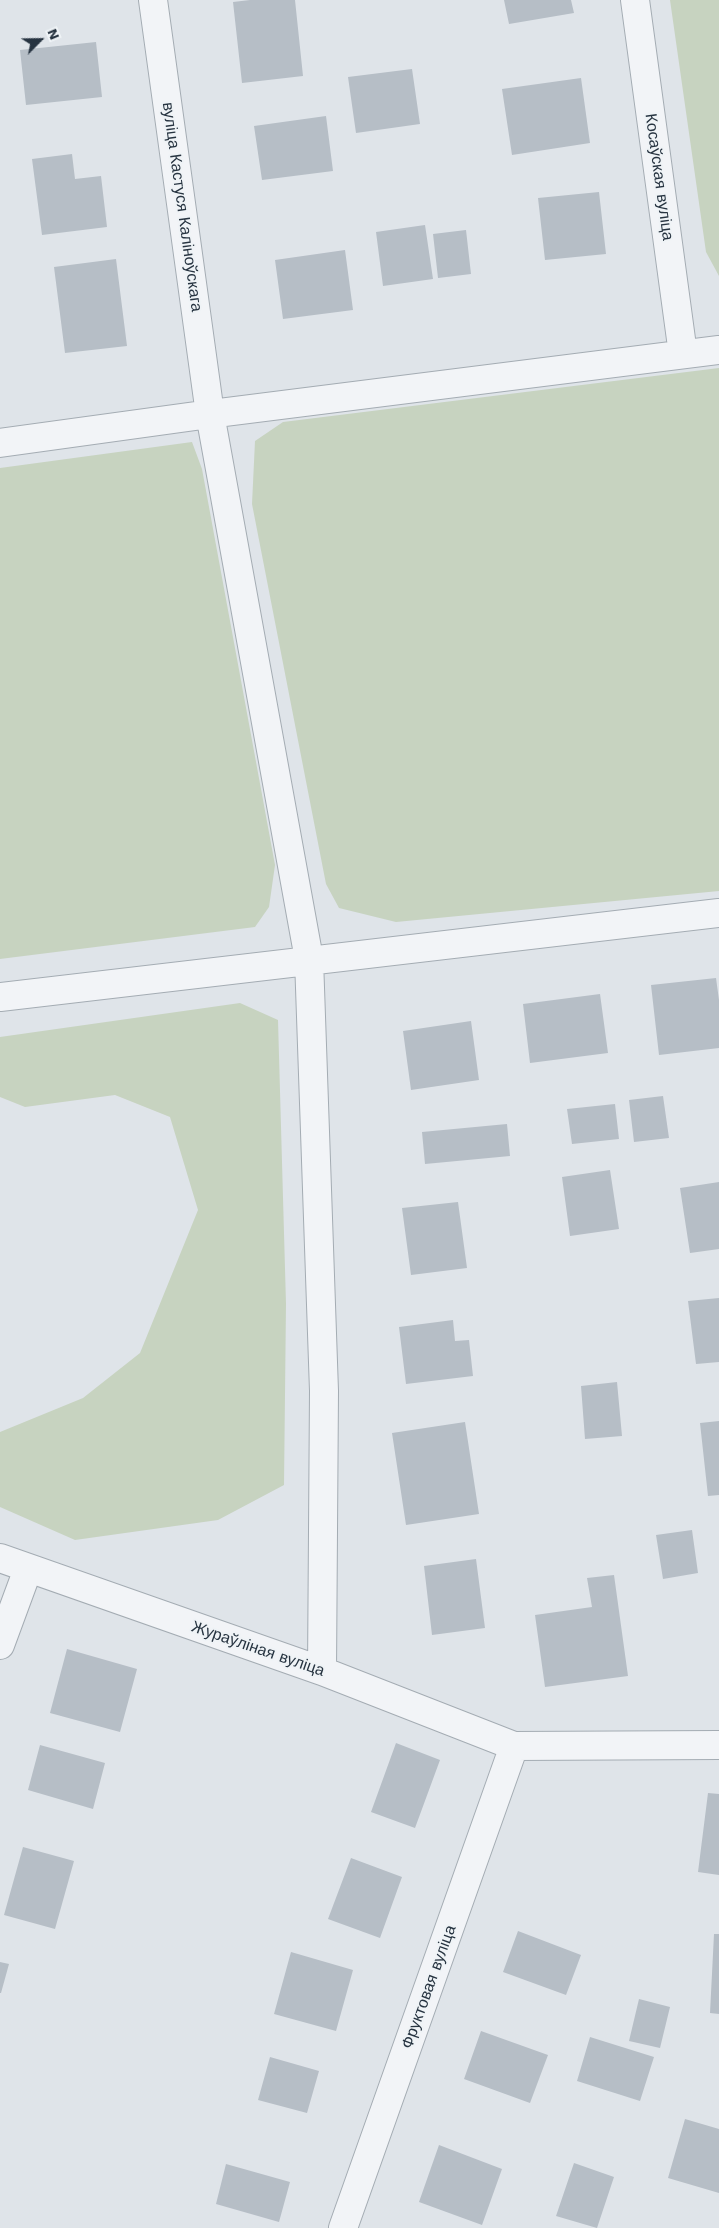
<!DOCTYPE html>
<meta charset="utf-8">
<style>
body{margin:0}
#map{position:relative;width:719px;height:2228px;overflow:hidden;background:#dfe4e9;font-family:"Work Sans",sans-serif}
canvas{display:block}
.north{position:absolute;left:15px;top:15px;width:50px;height:50px;-webkit-text-stroke:4px #eff3f6;paint-order:stroke;rotate:67deg;font-size:14px;font-weight:700;line-height:20px;text-align:center;color:#273441}
.north::after{content:'';display:block;margin:auto;width:18px;height:22px;background:#273441;clip-path:polygon(50% 0,100% 100%,50% 72%,0 100%)}
</style>
<div id="map">
<canvas width="719" height="2228"></canvas>
<div class="north">N</div>
</div>
<script>
const g = document.querySelector('canvas').getContext('2d');
g.lineJoin = 'round';
function paint(path, color) {
  g.fillStyle = color;
  g.fill(path, 'evenodd');
}
function trace(path, color, width, dash) {
  g.strokeStyle = color;
  g.lineWidth = width;
  g.lineCap = dash ? 'butt' : 'round';
  g.setLineDash(dash || []);
  g.stroke(path);
}
function label(font, color, halo, rows, align = 'center') {
  g.font = font + ' "Work Sans",sans-serif';
  g.lineWidth = 4;
  g.setLineDash([]);
  g.textBaseline = 'middle';
  g.strokeStyle = halo;
  g.fillStyle = color;
  for (const [text, x, y, turn = 0] of rows) {
    g.save();
    g.translate(x, y);
    g.rotate((+turn || 0) * Math.PI / 180);
    g.textAlign = isNaN(turn) ? turn : align;
    if (halo) g.strokeText(text, 0, 0);
    g.fillText(text, 0, 0);
    g.restore();
  }
}
paint(new Path2D(`
 M670,0h49v276l-13,-24z
 M719,368v523l-323,31 -57,-14 -13,-24 -74,-380 3,-63 28,-19z
 M192,442l10,27 73,396 -6,42 -14,20 -255,32v-491z
 M240,1003l38,17 8,284 -2,181 -66,35 -143,20 -75,-33v-75l83,-34 57,-45 58,-143 -28,-93 -55,-22 -90,12 -25,-10v-60z`), '#c7d3c0');
paint(new Path2D(`
 M250,0h45l8,76 -61,7 -9,-81z
 M504,0h67l3,13 -65,11z
 M96,42l6,55 -76,8 -6,-55z
 M412,69l8,55 -64,9 -8,-56z
 M581,78l9,65 -78,12 -10,-66z
 M326,116l7,55 -71,9 -8,-54z
 M72,154l3,25 26,-3 6,51 -65,8 -10,-76z
 M599,192l7,62 -61,6 -7,-62z
 M425,225l8,54 -50,7 -7,-54z
 M466,230l5,44 -33,4 -5,-44z
 M345,250l8,60 -70,9 -8,-59z
 M116,259l11,87 -62,7 -11,-86z
 M716,978l3,22v48l-60,7 -8,-70z
 M600,994l8,59 -78,10 -7,-59z
 M471,1021l8,59 -68,10 -8,-59z
 M663,1096l6,42 -35,4 -5,-42z
 M615,1104l4,35 -47,5 -5,-35z
 M507,1124l3,32 -85,8 -3,-32z
 M610,1170l9,59 -49,7 -8,-59z
 M719,1182v67l-29,4 -10,-65z
 M458,1202l9,66 -56,7 -9,-67z
 M719,1298v64l-23,2 -8,-63z
 M453,1320l2,21 14,-1 4,36 -67,8 -7,-57z
 M617,1382l5,54 -37,3 -4,-53z
 M719,1421v74l-11,1 -8,-73z
 M465,1422l14,92 -73,11 -14,-92z
 M692,1530l6,43 -35,6 -7,-44z
 M476,1559l9,69 -53,7 -8,-69z
 M614,1575l14,101 -83,11 -10,-72 57,-8 -5,-29z
 M67,1649l70,20 -17,63 -70,-19z
 M396,1743l44,17 -25,68 -44,-16z
 M40,1745l65,18 -12,46 -65,-19z
 M708,1793l11,1v81l-21,-3z
 M23,1847l51,14 -19,68 -51,-14z
 M351,1858l51,19 -22,61 -52,-19z
 M518,1931l63,24 -15,40 -63,-23z
 M714,1934h5v80l-9,-1z
 M291,1952l62,18 -17,61 -62,-17z
 M0,1962l9,2 -8,29h-1z
 M639,1999l31,8 -10,41 -31,-7z
 M481,2031l67,24 -18,48 -66,-24z
 M590,2037l64,20 -14,44 -63,-20z
 M270,2057l49,14 -12,42 -49,-13z
 M685,2119l34,10v64l-51,-15z
 M439,2145l63,24 -20,56 -63,-23z
 M574,2163l40,14 -17,51 -41,-12z
 M226,2164l64,18 -11,40 -63,-18z`), '#b6bec6');
const street = new Path2D(`
 M153,0l57,414 99,545 15,432 -2,280
 M635,0l48,354
 M0,443l210,-29 509,-64
 M0,997l719,-84
 M0,1558l322,113 192,75 205,-1
 M0,1645l28,-76
 M343,2228l171,-482`);
trace(street, '#a4acb3', 30);
trace(street, '#f2f4f7', 28);
label('16px', '#273441', '#eff3f6', [
 ["Косаўская вуліца",659,177,82],
 ["вуліца Кастуся Каліноўскага",182,207,82],
 ["Жураўліная вуліца",258,1649,19],
 ["Фруктовая вуліца",429,1987,-70]
]);
</script>
